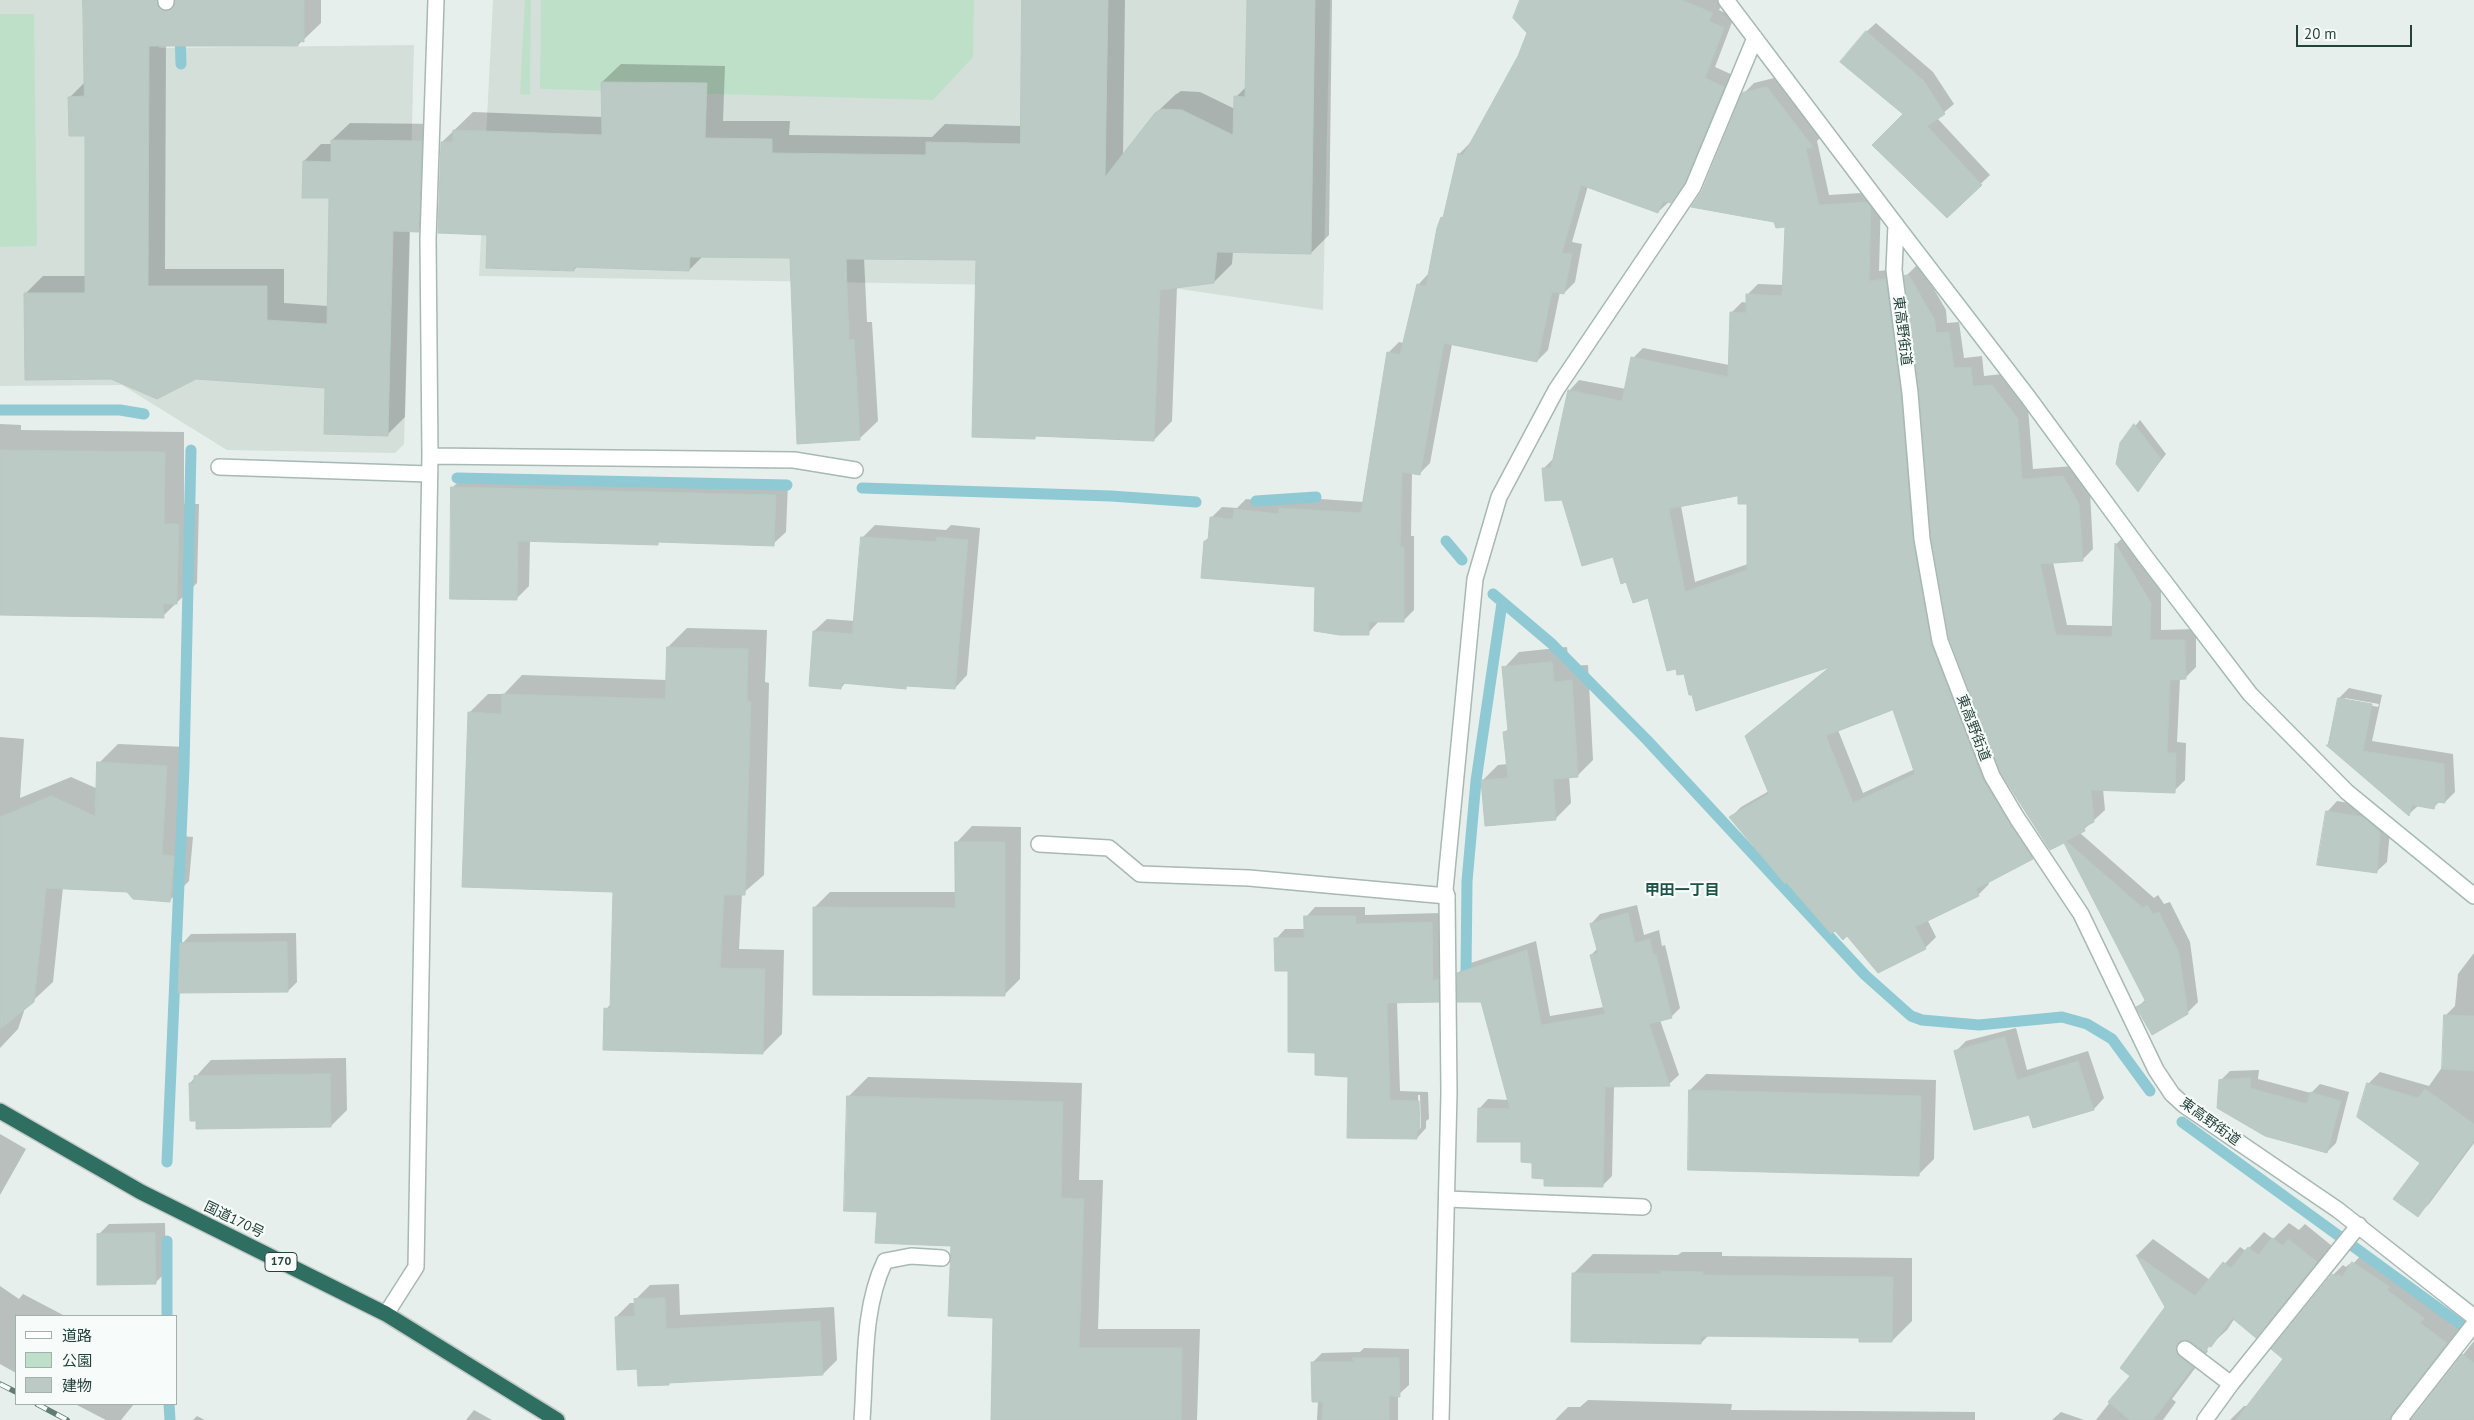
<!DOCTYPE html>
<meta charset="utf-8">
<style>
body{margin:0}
#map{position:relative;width:2474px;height:1420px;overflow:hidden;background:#e6efeb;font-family:"PT Sans","Noto Sans JP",sans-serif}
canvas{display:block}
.legend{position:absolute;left:15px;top:1315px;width:162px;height:90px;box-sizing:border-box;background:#f7fbf9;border:1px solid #a3b1ad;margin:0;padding:6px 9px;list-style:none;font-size:15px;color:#24423a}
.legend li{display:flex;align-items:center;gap:10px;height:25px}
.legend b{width:25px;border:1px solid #a3b1ad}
.scale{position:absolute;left:2296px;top:25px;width:116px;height:22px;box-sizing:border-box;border:2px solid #24423a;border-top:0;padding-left:6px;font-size:15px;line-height:18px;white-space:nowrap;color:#24423a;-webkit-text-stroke:4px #f7fbf9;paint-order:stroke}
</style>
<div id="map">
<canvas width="2474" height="1420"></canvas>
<ul class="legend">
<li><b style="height:6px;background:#fff"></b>道路</li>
<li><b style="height:14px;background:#bfe0c8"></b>公園</li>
<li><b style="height:14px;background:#bbcac4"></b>建物</li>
</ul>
<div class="scale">20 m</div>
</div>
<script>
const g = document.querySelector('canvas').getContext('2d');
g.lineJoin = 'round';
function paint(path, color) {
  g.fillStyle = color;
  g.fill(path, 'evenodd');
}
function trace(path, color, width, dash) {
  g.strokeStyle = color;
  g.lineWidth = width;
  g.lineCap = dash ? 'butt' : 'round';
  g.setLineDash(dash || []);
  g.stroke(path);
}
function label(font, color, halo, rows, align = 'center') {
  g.font = font + ' "PT Sans","Noto Sans JP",sans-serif';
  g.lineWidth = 4.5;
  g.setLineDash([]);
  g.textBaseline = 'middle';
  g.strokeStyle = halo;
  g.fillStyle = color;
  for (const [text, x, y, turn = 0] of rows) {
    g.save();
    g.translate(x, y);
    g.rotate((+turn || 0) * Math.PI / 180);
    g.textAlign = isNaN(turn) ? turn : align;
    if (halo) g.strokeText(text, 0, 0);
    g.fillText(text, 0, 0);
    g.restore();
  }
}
paint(new Path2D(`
 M0,0h159v48l255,-3 -10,399 -9,9 -168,-3 -105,-65 -122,1z
 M493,0h837l-7,310 -150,-22 -694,-12z`), '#d4dfda');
paint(new Path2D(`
 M525,0h6l-1,95 -10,-1z
 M541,0h433l-1,57 -40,43 -393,-11z
 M0,14h34l3,232 -37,1z`), '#bfe0c8');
paint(new Path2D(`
 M84,0h237v23l-23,22h-132l-1,224h119v34l44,3 3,-109 -27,-36 17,-17h11v-4l18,-17 89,1 -3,89 -18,18 -8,-1 -5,187 -17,17 -61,-47 -131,-9 -84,-1 -86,-84 17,-17h43v-141l-16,-38 15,-15z
 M1024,0h101l-2,156 33,-43 19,-18 6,-4 19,1 35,17 1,-12 11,-11 1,-86h84l-3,235 -18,18 -78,-2 -1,13 -18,18 -37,4 -5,135 -18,19 -117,-5 -2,2 -57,-178 -114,-2 3,65h5l6,99 -19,18 -68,-182 -88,-1 -14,14 -111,-5 -4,5 -86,-36 -46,-92 31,-30 130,5 -1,-35 19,-18 104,2 -2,55h67l-1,14 143,2 13,-13 77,2z
 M1521,0h198l4,2 -4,8 15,7 -19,50 20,9 -40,94 -13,20 -24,22 -70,-26 -16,56 10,2 -7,38 -11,11 -4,-1 -12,58 -11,11 -85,-17 -22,119 -11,11 -7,-2 -1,64h3v74l-11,11h-24l-11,12 -52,-47 -111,-45 4,-4 2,-19 11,-11 15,1 9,-9 40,4 5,-6 73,5 24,-149 11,-11 5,1 14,-58 11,-12 30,-119 11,-11 49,-86 10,-24z
 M1876,23l57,49 21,32 -17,14 53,57 -43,41 -42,-102 -39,-82z
 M1778,77l45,58 -6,6 12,54 48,-3 4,5 -2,74 17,-2 45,363 52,137 50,78 -11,11 -45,23 2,3 -11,11 -50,26 8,16 -11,11 -78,-14 -117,-116 11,-11 28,-16 -23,-55 85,-70 -146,7 -36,-76 -22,-16 -14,-26 -50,-57 -20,-29 11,-11 15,-67 10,-11 47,9 7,-31 10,-10 86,17 2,-52 11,-11 6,1v-9l10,-10 26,1 2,-60 -83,-34 40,-97 11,-11zM1740,494l8,9v61l-53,18 -14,-76zM1894,709l21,60 -52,24 -25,-63z
 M1917,265h3l26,45 1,13 12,-1 5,36 18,-2 2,20 19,-2 25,34 5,61 41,-3 16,26 3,57 -11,11 -29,2 14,63 47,1 2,-82 11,-10 34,57v39l35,-1v38l-11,11h-5l-3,64 9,1 -1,37 -11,11 -71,-2 2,21 -25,23 74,65 4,-3 6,9 6,-2 20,40 8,60 -11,11 -49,-6 8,-8 -82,-158 -143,-449 -15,-116z
 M2140,420l26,34 -28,36 -17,-46z
 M0,424l21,1v5l163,2v72h15l-2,79 -34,33 -163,-2z
 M465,475l323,8 -2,49 -13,12 -113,-4 -3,3 -127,-3 -1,46 -13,13 -64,-111z
 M875,525l71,5 5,-5 29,3 -13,147 -12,13 -47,-3 -3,3 -59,-6 -5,6 -27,-57 13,-12 28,2 7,-83z
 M687,628l80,2 -2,52 4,1 -5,192 -22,19 -3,55 45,1 -2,84 -19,19 -157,-44 6,-6 3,-113 -146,-177 19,-19h16l18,-19 145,5 1,-33z
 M1567,647l2,19 19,-1 5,95 -16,16h-8l2,27 -15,15 -74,-37 16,-16 10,-1 -3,-32 4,-4 -5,-60 15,-16z
 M2349,688l33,7 -10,46 81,13 2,38 -10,10 -5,-1 -6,6 -15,-2 -10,9 -81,-70 11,-46zM2345,698l34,6 -1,3 -33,-7z
 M0,737l24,2 -4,59 51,-21 27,12 1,-26 19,-19 68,3 -5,89 12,1 -4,44 -19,19 -42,-9 -65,-4 -10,95 -28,26 -7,21 -18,19z
 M2337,801l37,6 17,14 -4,41 -11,10 -49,-60z
 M972,826l49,1 -1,152 -16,16 -190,-87 16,-16h126l1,-50z
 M1637,905l7,30 15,-5 3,16 3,-1 15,63 -9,9 -11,3 19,55 -10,9 -55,1 -2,91 -10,10 -56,-9 -24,-36 -43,-32 9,-10 21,1 -27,-100 -24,-27 10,-9 68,-23 14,75 54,-9 -13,-52 7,-7 -7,-24 9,-10z
 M1315,907h50v8l76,-2 7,78 -10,10 -41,1 3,89 28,1 1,27 -3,2v7l-9,10 -68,-62 -33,-24 -27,-82 -13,-31 9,-10h20l1,-12zM1418,1095h2l1,33 -3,2z
 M296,933l1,49 -9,9 -106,-47 9,-10z
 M2474,953v190l-45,61 -12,11 5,-53 -54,-78 12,-12 49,14 14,-20 3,-51 9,-9 3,-32z
 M2016,1028l11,42 61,-19 16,47 -10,11 -60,18 -4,-13 -75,-62 11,-11z
 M346,1058l1,52 -16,16 -141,-43 21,-23z
 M2259,1070l-1,9 53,14 9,-9 29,8 -13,51 -9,9 -106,-72 9,-9z
 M1706,1074l230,6 -2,79 -16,16 -228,-85z
 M868,1077l214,6 -3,97h24l-5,149h102l-3,91h-206l3,-104 -42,-71 -74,-34 -29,-115z
 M0,1134l26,15 -26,46z
 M165,1223l1,49 -11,11 -57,-48 11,-11z
 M2289,1223l10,7 6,-6 27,22 -60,74 -16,16 -21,-18 -8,12 -21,19 2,2 -36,48 4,3 -13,18h-67l35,-45 35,-67 -29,-53 16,-16 57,41 30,-33 6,4 18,-19 9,7z
 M1682,1252h40v4l190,2v63l-20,20 -32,-4 -151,-2 -8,8 -128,-69 20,-20 85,1z
 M2363,1253l36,24 -2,3 64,47 -60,76 -2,5 4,9 9,2 62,-78v79h-244l14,-14h4l36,-47 49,-84 10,-10 3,2 3,-3 2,2z
 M679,1284l1,31 154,-8 3,53 -14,14 -185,-6 -22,-51 14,-14h6l-1,-3 15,-15z
 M0,1286l19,13 4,-5 42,22h-49v57l-16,-9z
 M1364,1348l45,1v36l-11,10v25h-81l1,-19 -6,-38 10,-10 38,-1z
 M1588,1400l144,4 -1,6 244,2v8h-420l13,-13h12z
 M75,1404h59l-13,16h-15z
 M474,1410l18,10h-26z
 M2061,1412l23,8h-32z
 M197,1416l8,4h-12z`), '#0003');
trace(new Path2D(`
 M179,0l2,64
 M0,410h120l24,4
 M457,478l330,7
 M862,488l249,8 85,6
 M1256,501l60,-4
 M1446,541l16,19
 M1493,594l59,50 95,96 218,235 46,41 11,4 57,5 83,-8 25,7 25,15 38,52
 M1466,972l1,-91 9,-100 26,-178
 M2182,1122l292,212
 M167,1162l17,-395 7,-317
 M167,1241v75
 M169,1404l1,16`), '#8ec9d4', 11);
const building = new Path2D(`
 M83,0h74l1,7 8,4 8,-4 1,-7h129v42l-6,-1v5h-149l-1,240h119v34l60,4 2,-126h-27l1,-37 28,1v-22l91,1 -3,91 -26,-1 -5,205 -64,-2 1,-46 -129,-9 -39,20 -46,-20 -86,1 -1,-87h61v-157h-16l-1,-39 16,-1z
 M1022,0h86l-3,177 50,-64 7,-4 20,1 51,25 1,-39 11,1 2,-97h68l-4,254 -94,-2 -3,31 -54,7 -6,151 -119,-5v3l-63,-2 4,-177 -130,-1 3,81 5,-1 6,101 -63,4 -7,-186 -100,-1 -1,14 -115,-4v4l-88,-3 1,-33 -49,-2 3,-91h12v-12l149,5 -1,-53 106,1 -2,55 67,1v14l154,2v-13l94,2z
 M1520,0h162l31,13 -4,8 15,7 -19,50 19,9 -39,96 -14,20 -8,-2 -5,12 -77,-28 -19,68 10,1 -8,40 -12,-2 -15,70 -93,-19 -24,132 -18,-3 -2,75h4v75h-35v13h-29l-26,-4 1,-44 -114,-9 3,-37h4l2,-24 23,2 1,-10 45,5v-6l82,5 26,-161 13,3 17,-71 9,2 11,-58 4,-11 2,1 15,-65 5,3 55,-100 9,-23 -14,-15z
 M1866,31l58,50 21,33 -18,12 55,59 -35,33 -75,-73 31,-31 -63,-52z
 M1767,87l46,60 -7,2 13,56 48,-3 4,6 -2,73 17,-2 15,115 12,146 18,103 52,137 50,79 -57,30 3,7 -64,31 11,22 -48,24 -31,-37 -4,4 -8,-9 -4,3 -45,-52 -1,2 -56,-67 40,-23 -24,-58 85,-69 -134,44 -4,-16h-3l-5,-21 -7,1 -1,-6 -9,2 -19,-73 -15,5 -7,-21 -5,2 -8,-27 -31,9 -20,-66 -17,1 -3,-33h9l17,-78 54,11 9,-44 97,20 2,-65 16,1v-19l36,2 3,-69 -9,1 -2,-6 -83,-15 11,-16 40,-98zM1738,496v8h9v66l-62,22 -16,-83zM1893,710l22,64 -62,29 -27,-67z
 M1909,275l26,46 1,12 13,-1 5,36 17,-1 2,19 19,-1 26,34 4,60 41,-3 16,28 4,57 -43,3 16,71 56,2 3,-94 36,60 -1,37h35l1,39 -16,1 -3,73h9l-1,40 -84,-3 3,32 -10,5 1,4 -19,10 77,67 4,-3 6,9 6,-2 20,41 9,61 -36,21 -16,-28 10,-5 -82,-159 -14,7 -50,-78 -51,-134 -18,-100 -12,-146 -15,-116z
 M2134,424l27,35 -23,33 -22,-28 4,-21z
 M0,450l165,2 -1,72h15l-2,80h-14l1,14 -164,-3z
 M451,487l325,8 -2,51 -116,-4v3l-140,-4 -1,59 -67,-1z
 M861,537l75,5 1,-5 31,3 -13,149 -49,-3v3l-64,-6 -1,6 -32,-3 4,-55 39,3z
 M667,647l81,2 -1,52 4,1 -6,193h-21l-4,73 45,1 -2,85 -160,-4 1,-42 6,1 3,-117 -151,-5 6,-175 33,2 1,-20 163,5z
 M1552,662l2,20 18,-2 6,97 -25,2 3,41 -71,6 -4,-46 27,-2 -5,-46 5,-1 -6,-64z
 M2338,698l34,6 -9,47 81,13 1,39 -9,-1 -2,7 -22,-4 -3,11 -83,-71h2z
 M97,762l70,4 -5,89 12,1 -4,46 -37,-3 -6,-7 -81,-4 -12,114 -34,27v-212l51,-21 44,20z
 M2326,811l37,6 17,15 -3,41 -60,-8z
 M955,842h50v154l-192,-1v-88l142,1z
 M1628,913l7,30 15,-4 3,16 3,-1 16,64 -23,6 21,62 -65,1 -2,100 -59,-1v-7l-12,-1v-15l-11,-1v-20h-44l1,-34 32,1 -29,-107h-24v-29l70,-23 14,75 64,-11 -15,-59 8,-2 -8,-29z
 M1304,916h52v8l76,-2 1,59 5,-2 1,23 -52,1 3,97 29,1 1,29h-3v9l-70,-1 1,-61 -33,-2v-22l-27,-1v-81h-13l-1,-33h30z
 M287,942l1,50 -110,1 2,-50z
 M2444,1015l30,1v55l-32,-2z
 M2005,1037l12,43 61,-19 16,49 -61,18 -4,-13 -55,15 -20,-79z
 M330,1074l1,53 -135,2v-8h-6l-1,-38h5v-7z
 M2251,1078l-1,10 57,16 3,-12 31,9 -14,52 -62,-17 -48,-28 2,-28z
 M2367,1083l51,15 7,-9 49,35v16l-56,77 -25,-18 27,-36 -63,-46z
 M1689,1090l232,6 -2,80 -231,-6z
 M847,1096l216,6 -2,96 23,1 -5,149h103l-1,72h-190l2,-102 -45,-2 3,-70 -76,-3 2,-31 -33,-1z
 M155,1233l1,51 -59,1v-51z
 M2272,1238l11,8 5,-7 29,23 -61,76 -24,-20 -21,29 -2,-1 -4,6 -18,-12 -9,3 -1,10 16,14 -40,53h-23l-22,-18 22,-26 -10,-8 45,-61 -29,-52 59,41 28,-34 8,6 17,-21 10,8z
 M2352,1262l38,25 -3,3 37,28 -4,5 27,20 -55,71 -2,6h-154l47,-61 -12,-10 61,-75 4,3 2,-3 4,3z
 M1660,1271l43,1v3l190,2 -1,65h-33v-4l-158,-2v8l-130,-2 1,-69 89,1z
 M665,1298l1,31 154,-8 3,54 -154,8v2l-31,1 -1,-17 -20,1 -2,-53 20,-1 -1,-17z
 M2462,1354l12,9v57h-63z
 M1353,1358h46l1,39 -11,-1v24h-67l1,-18h-11l-1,-40h42z`);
paint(building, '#bbcac4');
trace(building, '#b8c9c2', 1);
const lane = new Path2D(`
 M219,467l210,7
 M1039,844l70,4 31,26 109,4 198,18
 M1447,1199l196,8
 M862,1420c4,-52 0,-111 23,-159l26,-5 31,2`);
const street = new Path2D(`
 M166,0v2
 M1726,0l170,225 -2,45 16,123 12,146 18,102 52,135 25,42 64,96 75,156 16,24 12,11 154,105 136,107
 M430,456l364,4 61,10
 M386,1314l30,-47 14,-811 -2,-217 8,-239
 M2185,1349l46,35
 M1441,1420l8,-327 -2,-197 -2,-6 30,-311 24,-82 57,-107 137,-203 62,-149
 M2205,1420l26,-36 128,-159
 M2399,1420l75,-96`);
const secondary = new Path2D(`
 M1896,225l132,172 116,158 106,139 97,98 127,104`);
const highway = new Path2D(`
 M0,1111l141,81 245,122 171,106`);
trace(lane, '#a8b8b2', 18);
trace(street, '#a8b8b2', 18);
trace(secondary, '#a4bbb3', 18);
trace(highway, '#c2cac8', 18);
trace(lane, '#fff', 15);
trace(street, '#fff', 15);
trace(secondary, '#fff', 15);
trace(highway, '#2f6f62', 15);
const rail = new Path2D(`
 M0,1384l16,8
 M37,1404l30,16`);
trace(rail, '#5f7d75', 5.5);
trace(rail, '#f7fbf9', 4, [11]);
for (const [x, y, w] of [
 [281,1262,32]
]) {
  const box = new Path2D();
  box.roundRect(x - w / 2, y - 9.5, w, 19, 4);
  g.fillStyle = '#f7fbf9';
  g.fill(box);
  trace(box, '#24423a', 1);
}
label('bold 12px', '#24423a', null, [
 ["170",281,1262]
]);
label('14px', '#24423a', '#f7fbf9', [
 ["東高野街道",1902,331,83],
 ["東高野街道",1973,728,69],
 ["東高野街道",2210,1122,36],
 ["国道170号",234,1220,26]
]);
label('bold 15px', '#1f5548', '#f7fbf9', [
 ["甲田一丁目",1682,891]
]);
</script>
